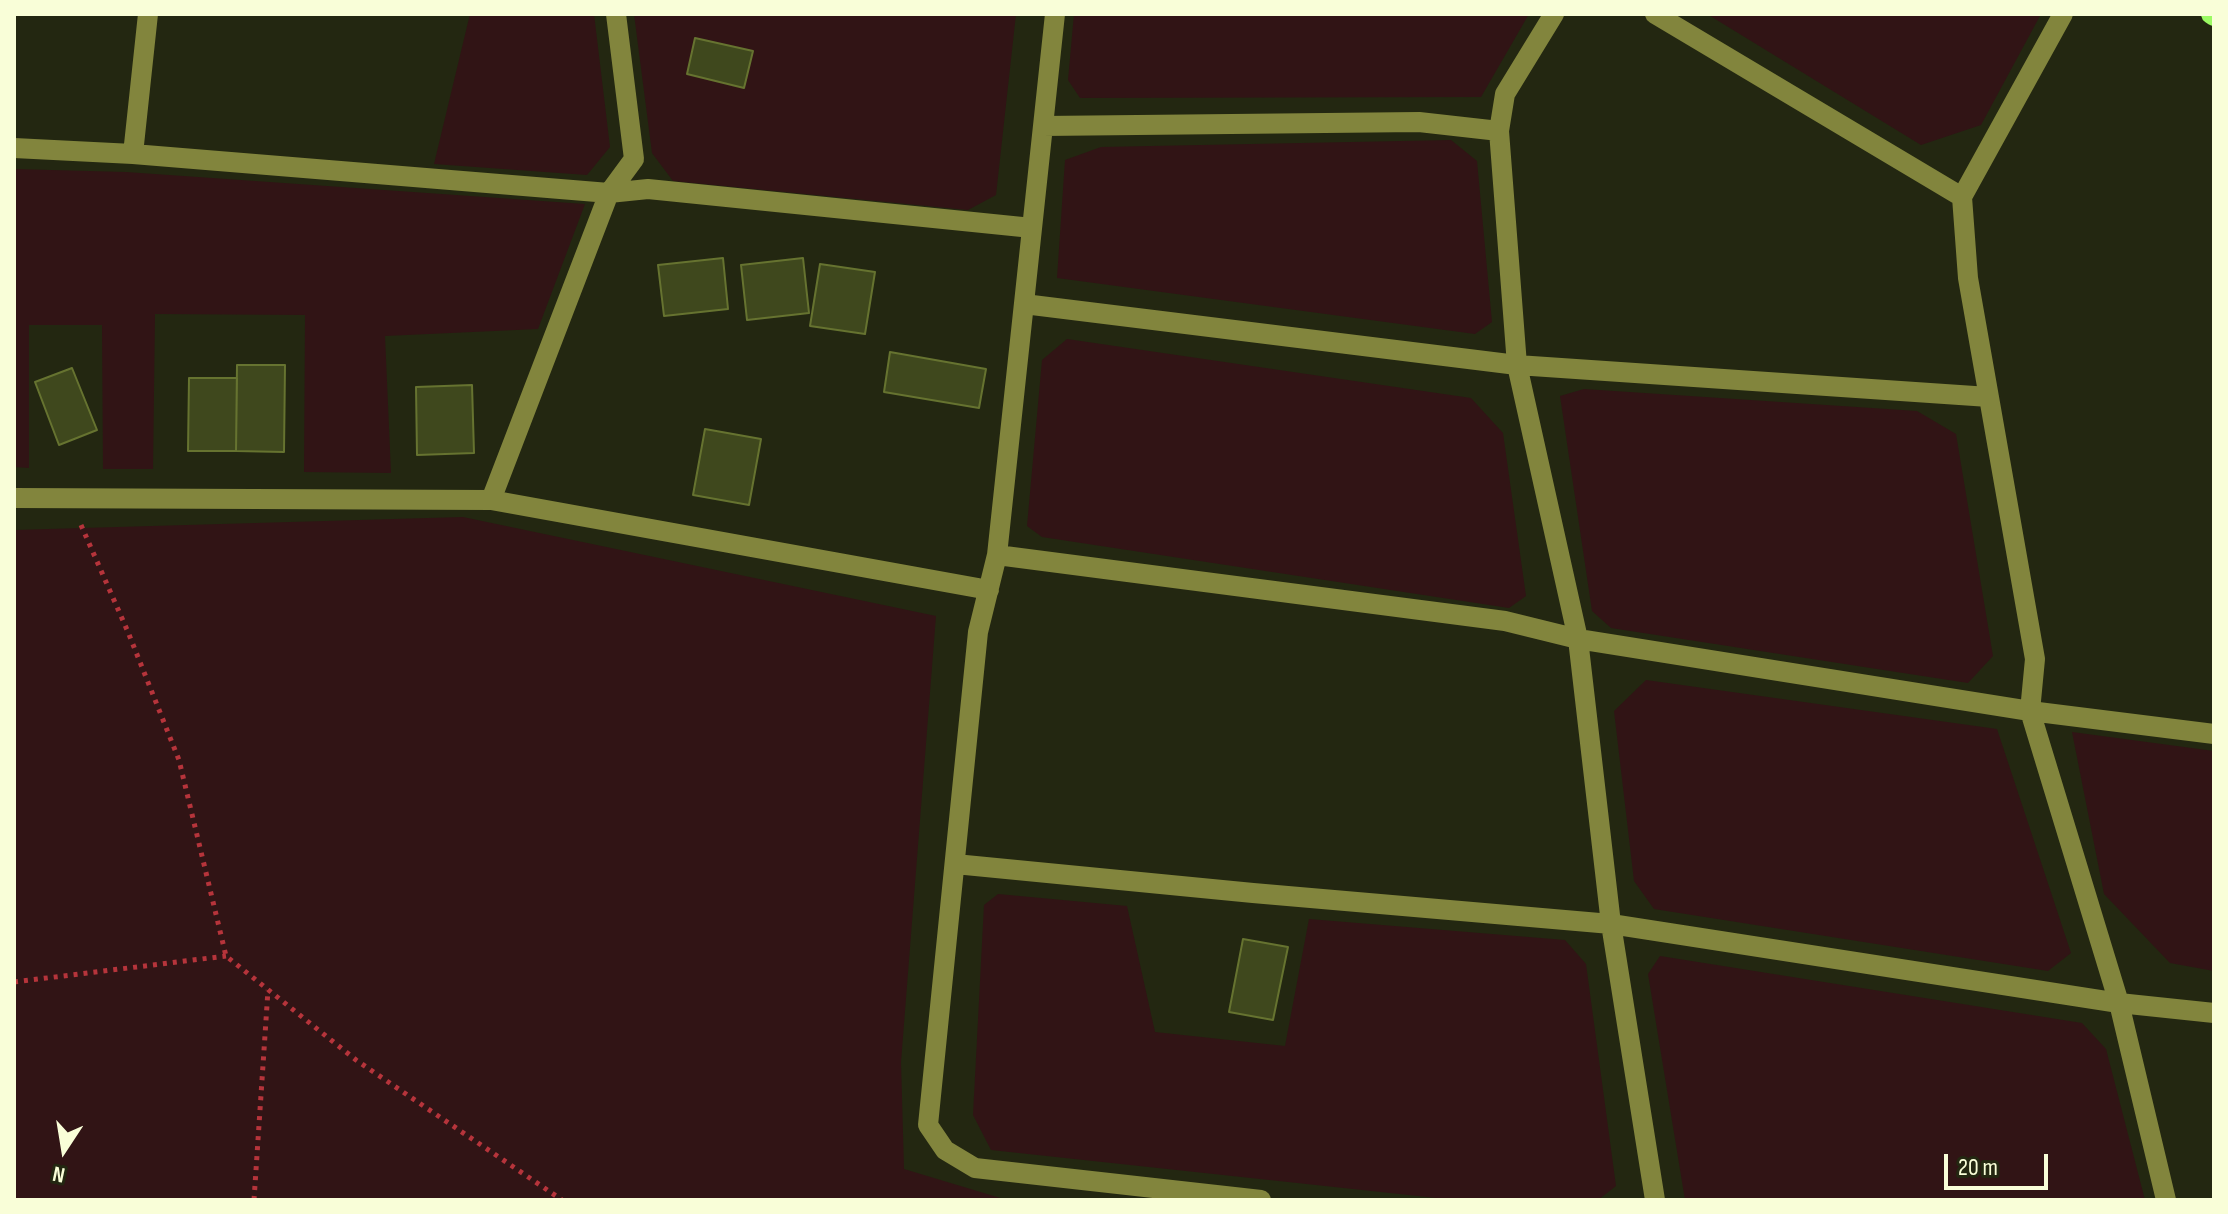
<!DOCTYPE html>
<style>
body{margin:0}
#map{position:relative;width:2228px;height:1214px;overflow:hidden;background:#232711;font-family:"Sofia Sans Condensed",sans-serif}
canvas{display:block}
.frame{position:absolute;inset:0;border:16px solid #f9fed8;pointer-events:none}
.north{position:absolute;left:24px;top:1110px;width:80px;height:80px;-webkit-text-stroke:6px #232711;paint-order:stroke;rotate:192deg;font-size:22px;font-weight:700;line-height:32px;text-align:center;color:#f9fed8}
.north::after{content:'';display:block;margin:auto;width:28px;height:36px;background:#f9fed8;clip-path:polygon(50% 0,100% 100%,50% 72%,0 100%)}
.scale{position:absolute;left:1944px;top:1154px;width:104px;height:36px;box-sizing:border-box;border:4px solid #f9fed8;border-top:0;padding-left:10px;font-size:24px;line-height:28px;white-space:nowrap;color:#f9fed8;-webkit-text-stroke:6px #232711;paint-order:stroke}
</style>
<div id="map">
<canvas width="2228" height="1214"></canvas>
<div class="frame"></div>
<div class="north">N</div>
<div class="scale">20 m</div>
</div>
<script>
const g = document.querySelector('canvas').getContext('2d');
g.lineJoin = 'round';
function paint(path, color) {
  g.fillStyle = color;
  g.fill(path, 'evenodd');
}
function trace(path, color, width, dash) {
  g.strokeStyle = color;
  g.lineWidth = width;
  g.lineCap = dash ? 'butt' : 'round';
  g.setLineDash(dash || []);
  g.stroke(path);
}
paint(new Path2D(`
 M470,14h124l16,133 -23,28 -153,-11z
 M634,14h382l-20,181 -28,15 -295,-29 -21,-28z
 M1074,14h455l-48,83 -401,1 -12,-18z
 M1707,14h334l-60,111 -60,20z
 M1451,140l26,21 15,161 -17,12 -418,-56 8,-118 36,-13z
 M14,169l112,3 459,32 -47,125 -153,7 6,137 -87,-1 1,-157 -150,-1 -2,155h-50l-1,-144h-73v143l-15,-1z
 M1067,339l404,59 32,35 23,163 -17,12 -467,-71 -15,-11 15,-166z
 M1584,389l333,22 39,23 37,222 -25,27 -357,-55 -19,-17 -32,-215z
 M463,517l473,99 -35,446 3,107 103,31h-993v-670z
 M1646,680l351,49 74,224 -23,18 -394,-62 -20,-28 -20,-170z
 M2072,732l142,19v220l-44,-8 -66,-69z
 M998,894l129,12 28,126 130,14 24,-127 256,21 21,24 30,222 -18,14h-143l-464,-50 -18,-35 11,-210z
 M1660,956l422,67 24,26 39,151h-460l-37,-226z`), '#311415');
const building = new Path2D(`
 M695,38l58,13 -9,37 -57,-14z
 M723,258l5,51 -64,7 -6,-51z
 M803,258l6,55 -62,7 -6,-55z
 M820,264l55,8 -10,62 -55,-8z
 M890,352l96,17 -7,39 -95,-16z
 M237,365h48l-1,87 -48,-1z
 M72,368l25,62 -38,15 -24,-63z
 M189,378h48l-1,73h-48z
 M472,385l2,68 -57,2 -1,-68z
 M705,429l56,10 -12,66 -56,-10z
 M1243,939l45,8 -15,73 -44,-8z`);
paint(building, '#3f481d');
trace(building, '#667330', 2);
trace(new Path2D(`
 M81,525l47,107 51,128 47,196 130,104 206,140
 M14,982l212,-26
 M254,1200l14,-210`), '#b6343b', 5, [4, 6]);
trace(new Path2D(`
 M1055,14l-58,541 -19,77 -50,493 17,25 30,18 286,32
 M1554,14l-49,80 -6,37 18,234 61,274 33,285 44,276
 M1655,14l307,183
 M2063,14l-101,183 6,81 67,381 -5,52 89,292 47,197
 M1043,126l376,-4 80,9
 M14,148l119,6 476,39 39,-4 384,39
 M133,154l15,-140
 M1024,304l493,61 472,32
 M14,498l477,2 498,90
 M491,500l118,-307 25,-34 -18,-145
 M997,555l508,66 73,18 452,72 184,23
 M955,864l298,29 358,31 508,79 95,10`), '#82853d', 20);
trace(new Path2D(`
 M2211,14l3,2`), '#9bfa63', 20);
</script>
